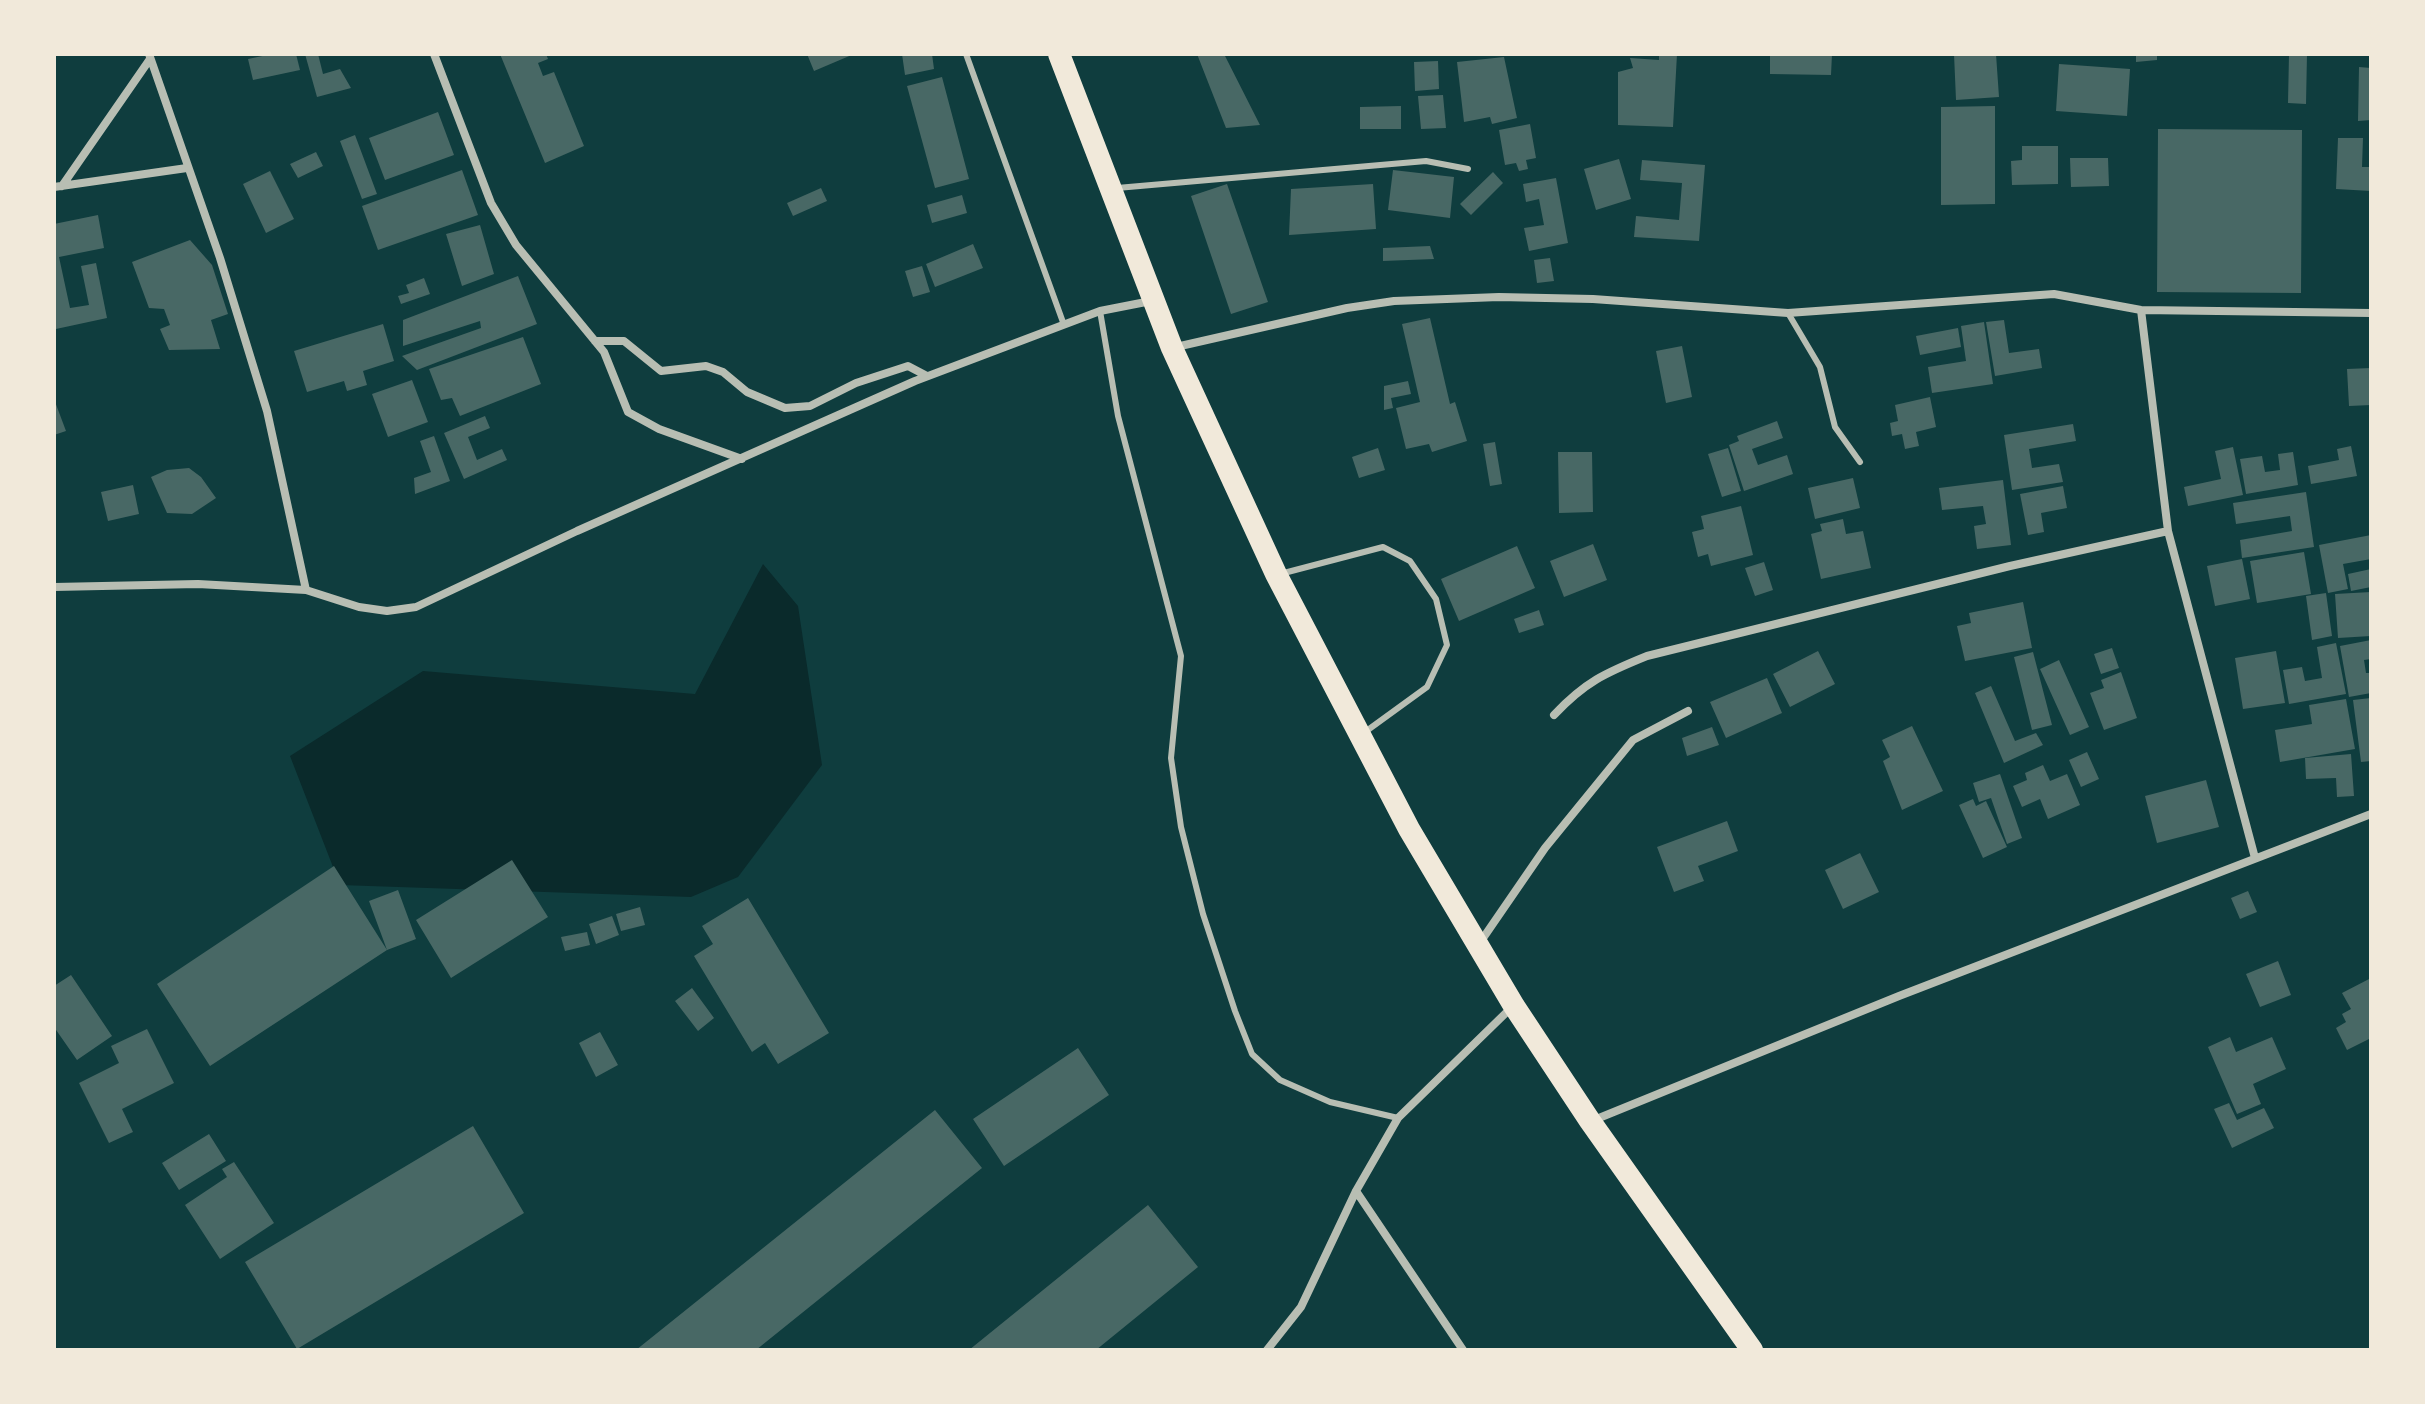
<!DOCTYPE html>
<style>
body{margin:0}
#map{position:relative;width:2425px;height:1404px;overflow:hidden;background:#0f3d3e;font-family:Overpass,sans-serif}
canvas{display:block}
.frame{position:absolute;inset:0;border:56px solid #f1e9da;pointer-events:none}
</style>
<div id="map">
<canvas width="2425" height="1404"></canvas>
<div class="frame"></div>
</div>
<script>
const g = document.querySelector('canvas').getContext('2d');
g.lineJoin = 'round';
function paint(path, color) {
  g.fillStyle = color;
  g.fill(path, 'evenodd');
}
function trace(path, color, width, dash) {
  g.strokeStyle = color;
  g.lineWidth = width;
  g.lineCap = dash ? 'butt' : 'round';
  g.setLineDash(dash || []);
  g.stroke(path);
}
paint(new Path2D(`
 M763,564l35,42 24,159 -84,112 -47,20 -351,-12 -50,-129 133,-85 272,23z`), '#0a2a2b');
paint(new Path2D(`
 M272,54h24l4,16 -47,10 -5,-21z
 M305,54h13l5,20 17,-5 11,19 -34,9z
 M500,54h46l2,5 -10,4 5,13 11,-4 30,74 -39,17z
 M807,54h47l-40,17z
 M902,54h30l2,15 -29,6z
 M1197,54h27l36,71 -34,3z
 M1659,54h18l-4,73 -55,-2v-53l15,-4 -3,-10 29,2z
 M1770,54h62l-1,21 -61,-1z
 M1954,54h42l3,43 -43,3z
 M2136,54h21v6l-21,2z
 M2289,54h18l-1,50 -18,-1z
 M1504,57l13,61 -25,6 -2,-7 -26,5 -7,-60z
 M1438,61l1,28 -24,2 -1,-29z
 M2059,64l71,5 -3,47 -71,-5z
 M2359,67l12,1v52l-13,1z
 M942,77l27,102 -34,9 -28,-102z
 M1443,95l3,33 -25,1 -3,-33z
 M1401,106v23h-41v-22z
 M1995,106v98l-54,1v-98z
 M438,112l16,43 -69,25 -16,-42z
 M1530,124l6,34 -10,2 2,9 -9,2 -3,-8 -11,2 -6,-35z
 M2158,129l144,1 -1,163 -144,-1z
 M355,135l22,59 -15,5 -22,-58z
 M2338,138h25l-1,29h9v24l-35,-2z
 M2022,146h36v38l-46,1 -1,-24 11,-1z
 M316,152l7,14 -25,12 -8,-14z
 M2070,158h38l1,28 -38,1z
 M1619,159l12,40 -35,11 -12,-41z
 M1642,160l63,5 -6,76 -65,-4 2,-21 43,4 3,-37 -42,-3z
 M462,170l16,45 -100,35 -16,-44z
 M1393,170l61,7 -4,41 -62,-8z
 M270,171l24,48 -28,14 -23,-49z
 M1493,172l10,11 -32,32 -11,-11z
 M1556,178l12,65 -39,8 -5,-23 20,-3 -5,-26 -13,3 -3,-18z
 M1227,184l41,118 -37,12 -40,-118z
 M1373,184l3,45 -87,6 2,-46z
 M821,188l6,13 -34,15 -6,-13z
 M962,195l5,18 -35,10 -5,-18z
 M98,215l6,33 -45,9 11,51 19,-3 -8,-39 15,-3 11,55 -51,11 -2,-105z
 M480,225l14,49 -32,12 -16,-52z
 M190,240l22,25 16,49 -17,6 9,29 -51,1 -9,-21 10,-4 -6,-16 -15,-1 -17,-46z
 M973,244l10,24 -48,19 -9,-23z
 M1430,246l4,13 -51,2v-13z
 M1550,258l4,23 -17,2 -3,-23z
 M922,266l8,26 -17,5 -8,-26z
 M518,276l19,48 -120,46 -15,-14 79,-28 -1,-7 -77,25v-26z
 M424,278l6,16 -29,10 -3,-8 11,-3 -3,-8z
 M1430,318l20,86 5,-2 12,39 -35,11 -3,-8 -23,5 -10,-41 24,-6 -18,-78z
 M2004,320l5,33 30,-4 3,19 -47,8 -9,-54z
 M1984,322l9,62 -61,9 -4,-26 38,-6 -5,-35z
 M383,324l11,37 -31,10 4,14 -20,6 -3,-10 -37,11 -13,-41z
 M1958,328l3,19 -41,8 -4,-19z
 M523,337l18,47 -81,32 -8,-18 -11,2 -12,-31z
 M1682,346l10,51 -26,6 -10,-52z
 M2371,368v37l-22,1 -2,-37z
 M412,380l16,42 -40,15 -16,-43z
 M1408,381l3,13 -20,4 2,10 -9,2v-24z
 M1930,397l6,30 -20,5 3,14 -14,3 -3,-15 -10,2 -2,-13 8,-2 -3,-16z
 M54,399l12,32 -12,4z
 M485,416l5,12 -22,9 9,23 25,-11 5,11 -43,19 -20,-46z
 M1777,421l6,17 -31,11 6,16 29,-10 6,19 -49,17 -15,-46 10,-4 -2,-5z
 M2073,424l3,17 -47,8 3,19 27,-4 4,18 -51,8 -8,-55z
 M434,436l16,45 -35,13 -1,-16 17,-6 -11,-31z
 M1495,442l7,42 -12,2 -7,-42z
 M2351,446l6,30 -46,8 -3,-18 31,-6 -2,-11z
 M2233,447l10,48 -55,11 -4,-19 37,-8 -6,-28z
 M1378,448l7,22 -26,8 -7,-21z
 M1728,448l13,43 -19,6 -14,-43z
 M1558,452h34l1,60 -34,1z
 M2293,452l5,33 -52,9 -6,-35 22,-3 3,16 15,-2 -2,-16z
 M189,468l12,9 15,21 -24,16 -25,-1 -16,-36 16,-7z
 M1853,478l7,30 -45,11 -7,-31z
 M2003,480l8,65 -34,4 -3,-23 12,-2 -3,-18 -41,4 -3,-22z
 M133,485l6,29 -31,7 -7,-29z
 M2063,486l4,22 -26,5 3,19 -16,3 -8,-41z
 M2306,492l8,55 -72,11 -2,-18 52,-9 -2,-15 -54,8 -3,-21z
 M1741,506l12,49 -42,11 -3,-12 -10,3 -6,-25 12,-3 -3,-13z
 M1843,519l3,15 17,-3 8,37 -50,11 -10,-45 11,-3 -2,-7z
 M2371,535v24l-28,5 5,25 -20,4 -9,-48z
 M1593,544l14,36 -43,17 -14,-36z
 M1517,546l18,42 -76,33 -18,-42z
 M2304,552l7,42 -54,9 -7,-42z
 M2242,559l8,40 -35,7 -8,-40z
 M1764,562l9,28 -18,6 -10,-28z
 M2371,569v18l-20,4 -3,-17z
 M2371,592v44l-33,2 -3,-44z
 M2326,593l6,43 -20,4 -6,-44z
 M2023,602l9,46 -67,13 -8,-35 14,-3 -2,-10z
 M1539,610l5,15 -25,8 -5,-14z
 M2371,640v19l-7,1 2,13h5v20l-22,4 -9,-51z
 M2336,643l10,51 -57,10 -6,-34 19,-3 3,14 17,-3 -5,-31z
 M2112,648l7,20 -18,6 -7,-20z
 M1818,651l17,33 -45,23 -17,-33z
 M2276,651l9,52 -42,6 -8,-51z
 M2033,652l19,73 -20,5 -18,-73z
 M2059,660l30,67 -19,8 -30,-66z
 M2121,672l16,46 -33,12 -14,-37 14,-5 -3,-8z
 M1767,678l15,35 -56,25 -16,-36z
 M1991,686l24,55 21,-8 7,12 -39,18 -29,-70z
 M2371,698v63l-10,1 -8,-62z
 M2346,699l9,50 -75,13 -5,-32 37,-6 -3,-19z
 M1912,726l31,65 -41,19 -19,-49 7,-4 -8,-17z
 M1712,727l7,18 -32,11 -5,-18z
 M2087,752l12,27 -18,8 -12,-27z
 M2351,754l3,42 -17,1 -1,-19 -30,1 -1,-21z
 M2043,765l7,16 17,-7 13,31 -32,14 -8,-20 -18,8 -9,-21 14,-6 -2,-7z
 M2000,774l22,64 -15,6 -16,-46 -12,4 -6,-19z
 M2206,780l13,47 -62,16 -12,-47z
 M1973,799l3,7 10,-5 21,46 -24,11 -24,-53z
 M1727,821l11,30 -40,15 6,15 -30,11 -17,-45z
 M1860,853l19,39 -36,17 -18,-39z
 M512,860l36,57 -97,61 -35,-58z
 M334,866l53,84 -177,116 -53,-82z
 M398,890l18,49 -29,11 -18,-49z
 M2248,891l9,21 -17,7 -9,-21z
 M748,898l81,135 -51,31 -13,-21 -13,9 -58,-96 19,-12 -11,-18z
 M640,907l5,18 -24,6 -5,-17z
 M612,916l7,19 -23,9 -7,-20z
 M587,932l3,13 -25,6 -4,-14z
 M2278,961l13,34 -31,12 -14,-33z
 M71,975l41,61 -35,24 -23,-33v-41z
 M2371,978v60l-24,12 -11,-22 10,-6 -4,-8 9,-5 -9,-16z
 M692,988l22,30 -16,13 -23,-30z
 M147,1029l27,54 -52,26 11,23 -24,11 -30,-60 40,-20 -8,-17z
 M600,1032l18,33 -22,12 -17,-34z
 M2230,1037l6,15 36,-15 14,32 -33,15 8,20 -24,10 -29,-67z
 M1078,1048l31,47 -105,71 -31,-47z
 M2229,1103l8,17 27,-12 10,20 -42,20 -18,-39z
 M935,1110l47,58 -226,182h-120z
 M473,1126l51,87 -227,136 -52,-87z
 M209,1134l17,27 -47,29 -17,-27z
 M234,1162l40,61 -54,36 -35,-54 42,-28 -5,-8z
 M1148,1205l50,62 -102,83h-127z`), '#486865');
trace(new Path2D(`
 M966,54l98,271
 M1117,188l309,-27 42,8
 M1100,311l18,105 63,240 -10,102 10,69 22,87 32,97 17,43 28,26 50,22 68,16
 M1788,313l32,54 15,60 25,35
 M1280,574l103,-27 27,14 26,38 11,46 -20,42 -62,45`), '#b8beb3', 6);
trace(new Path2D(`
 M149,54l71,204 47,153 39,179
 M434,54l57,149 25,42 88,107 24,60 31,17 83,30
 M62,186l88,-127
 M54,187l133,-19
 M2141,310l27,221 87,327
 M595,341h29l37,30 45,-5 17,6 24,20 38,16 25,-2 46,-23 52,-17 19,10
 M1176,347l171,-39 47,-7 105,-4 94,2 195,14 266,-19 87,16 230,3
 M54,587l144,-3 108,6 53,17 28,4 29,-4 161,-76 338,-150 185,-70 51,-10
 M1554,715c31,-33 51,-42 93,-59l363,-90 158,-35
 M1479,944l66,-96 88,-108 55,-29
 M1594,1120l305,-124 472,-182
 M1356,1191l107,159
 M1267,1350l34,-43 55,-116 42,-73 115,-112`), '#b8beb3', 8);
trace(new Path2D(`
 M1059,54l113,294 104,226 133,255 105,177 76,115 162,229`), '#f1e9da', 22);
</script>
